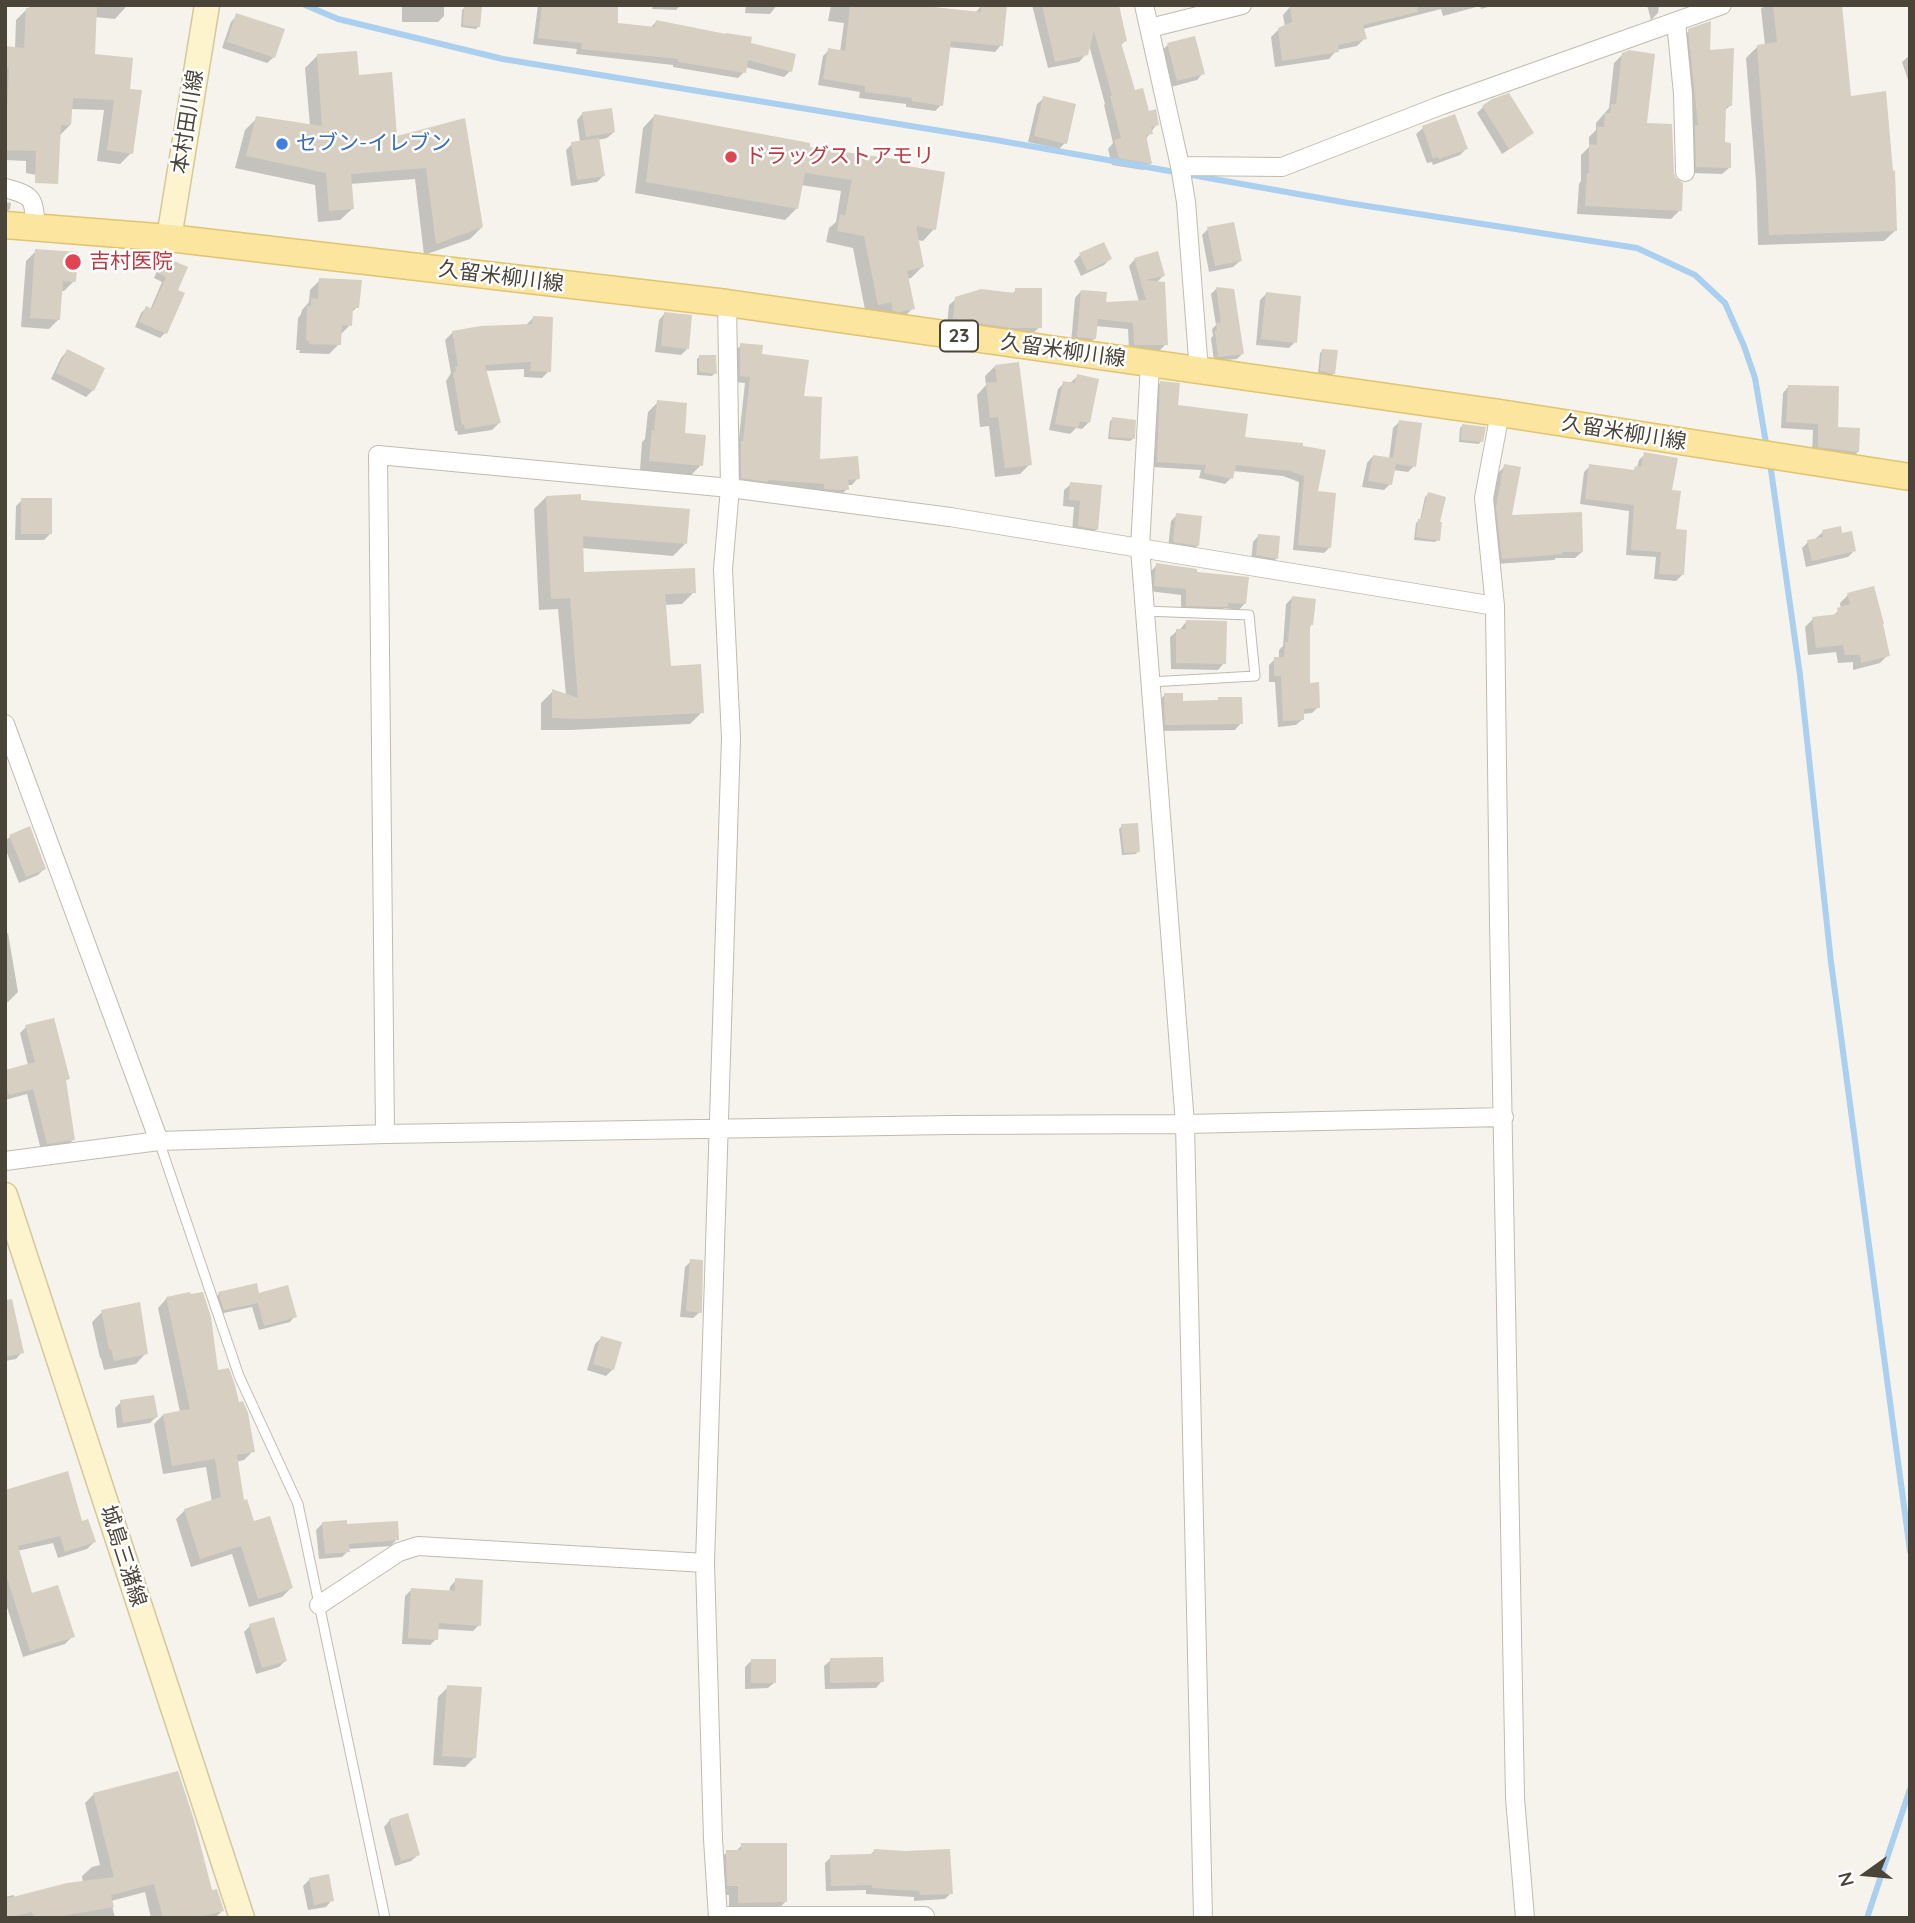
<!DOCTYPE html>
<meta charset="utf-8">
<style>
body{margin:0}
#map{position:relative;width:1915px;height:1923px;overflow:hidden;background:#f5f3ec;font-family:Quicksand,sans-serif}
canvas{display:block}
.frame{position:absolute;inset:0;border:7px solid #4a4439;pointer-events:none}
.north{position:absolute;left:1831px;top:1839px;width:70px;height:70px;-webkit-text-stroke:5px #fff;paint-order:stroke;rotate:255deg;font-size:19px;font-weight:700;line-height:28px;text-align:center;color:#4a4439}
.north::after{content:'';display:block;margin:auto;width:24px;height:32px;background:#4a4439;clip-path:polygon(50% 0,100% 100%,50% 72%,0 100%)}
</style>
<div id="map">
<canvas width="1915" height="1923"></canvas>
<div class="frame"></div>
<div class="north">N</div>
</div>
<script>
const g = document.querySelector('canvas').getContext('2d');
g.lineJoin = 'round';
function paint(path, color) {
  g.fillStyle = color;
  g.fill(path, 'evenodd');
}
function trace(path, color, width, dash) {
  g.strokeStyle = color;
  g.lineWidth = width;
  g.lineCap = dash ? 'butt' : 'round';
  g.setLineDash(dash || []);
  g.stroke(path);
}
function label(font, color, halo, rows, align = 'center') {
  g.font = font + ' Quicksand,"Noto Sans JP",sans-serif';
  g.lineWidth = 5;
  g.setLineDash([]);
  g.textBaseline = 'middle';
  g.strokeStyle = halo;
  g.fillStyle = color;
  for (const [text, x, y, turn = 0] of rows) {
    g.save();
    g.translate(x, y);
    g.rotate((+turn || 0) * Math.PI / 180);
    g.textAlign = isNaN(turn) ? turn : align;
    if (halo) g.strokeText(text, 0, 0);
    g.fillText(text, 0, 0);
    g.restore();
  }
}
paint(new Path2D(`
 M53,5h73l-1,3 -10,11 -21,-2 -1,39 35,34 3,63 -11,11 -23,-3 7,-51 -34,-1v16l-11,11 -12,41 -21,-4v-12l-21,-1v-106l10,-5 1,-29 10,-10z
 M402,5h42v11l-6,6h-36z
 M538,5h78v20l34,3 6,-6 93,22 41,27 -6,6 -39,-10 -1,5 -6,6 -65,-11v-2l-97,-11 1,-5 -44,-5z
 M653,5h28l-5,5 -24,-1z
 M746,5h31l-7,9 -25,-1z
 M831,5h81l64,7 6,-7 19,40 -6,7 -47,-5 -7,58 -6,6 -29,-4v-3l-47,-6 1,-6 -42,-7 5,-29 6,-6 11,2 4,-29 -16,-2z
 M1032,5h85l8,36 -5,5 14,46 23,32 -12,16 6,23 -8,7 -31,-5 -4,-16 5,-6 -9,-38 1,-1 -16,-59 -3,9 -7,8 -31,6z
 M1308,5h187l-14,4 -1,-3 -37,10 -2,-7 -78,20 2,9 -8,8 -20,4 -8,9 -54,8 -4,-30 7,-7 7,-3 -2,-12 7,-8z
 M1647,5h12l-1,8 -7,7z
 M1765,5h75l10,93 46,132 -12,11 -126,4 -2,-64 -10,-123 12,-12 7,-1 -4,-36z
 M465,7l14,19 -3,3 -15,-2 1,-17z
 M237,15l37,42 -7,6 -45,-15 9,-26z
 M1689,31l19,21 23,53 -7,6v33l5,24 -7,6 -31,-1 -8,-136z
 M1168,45l35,28 -6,7 -26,7 -10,-36z
 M1623,54l22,71 27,48 8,37 -9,9 -94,-5 2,-30 2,-3v-26l8,-8v-10l7,-7v-7l13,-15 5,-45z
 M1910,55v31l-8,-24z
 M317,56l40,20 39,62 68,-18 18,107 -12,12 -46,16 -9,-76 -65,5 2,25 -12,11 -22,2 -3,-37 -80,-17 10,-38 12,-12 53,8 -5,-58z
 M1044,98l21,45 -6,6 -31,-7 9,-38z
 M1483,107l49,25 -7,7 -23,15 -25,-41z
 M583,113l31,19 -7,6 -9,2 5,36 -6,6 -26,4 -5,-36 6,-6 8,-2 -3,-22z
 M654,116l244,50 36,63 -11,12 -6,-1 5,27 -11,11 -4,1 6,29 -12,12 -35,-5 -13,-67 -27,-6 3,-14 7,-6 5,-31 -40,-6 -4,23 -12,12 -150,-27 8,-65z
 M1423,128l43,21 -6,6 -27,10 -1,-3 -5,1 -11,-29z
 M5,202l6,1 -1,6 -5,5z
 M1208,229l32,32 -7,6 -24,5 -7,-37z
 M1103,244l7,15 -6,6 -23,11 -7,-15 6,-6z
 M36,251l38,30 -10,10h-3l-2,28 -10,10 -28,-2 5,-66z
 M165,259l11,32 -11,42 -5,5 -25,-11 6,-14 5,-5 4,2 12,-28 -8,-4 6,-14z
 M1135,259l28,17 -7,7 10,61 -6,6 -31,1 -1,-22 -32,-3 -1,12 -7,7 -17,-2 4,-45 6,-7 23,13 35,-2 -10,-36z
 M320,280l37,27 -7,7v11l-10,10 -1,9 -10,10 -30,-1 1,-3h-4l2,-32 3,-4 1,-4 7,-8 1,-12z
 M1216,289l17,2 9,63 -5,5 -23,2 -3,-23 2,-2 -1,-7 4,-4 -5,-31z
 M1016,290l24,37 -7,6 -86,-8 2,-20 7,-6 55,-4z
 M1266,294l29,48 -6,6 -33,-3 4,-45z
 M665,313l22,36 -6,6 -26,-3 4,-32z
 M533,318l16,53 -7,7 -18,-1v-8l-39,2 14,52 -7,7 -34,5 -1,-4h-2l-9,-50 5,-8 -6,-33 7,-7 73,-7z
 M741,345l19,11 58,105 40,17 -6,7h-5v4l-6,6 -22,-1 -1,-4 -82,-6 2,-37 7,-64 -11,-1 1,-31z
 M1323,350l11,23 -3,3 -13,-2 2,-21z
 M67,351l26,39 -7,7 -35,-18 10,-21z
 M699,357l16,16 -3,3 -15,-1v-16z
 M995,366l35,98 -10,10 -25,3 -6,-51 -9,1 -3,-32 9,-10 -1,-9z
 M1078,376l10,47 -6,6 -6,-1 -6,6 -21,-4 9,-41 6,-6 7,-1z
 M1161,382l15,24 67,32 58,9 15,46 14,54 -6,6 -31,-3 6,-68 -16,-6 -50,-5 -2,7 -6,6 -26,-6 2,-8 -49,-3 3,-79z
 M1789,386l47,42 22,24 -7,6 -39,-6 1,-22 -32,-2 2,-35z
 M658,402l25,32 18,31 -10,10 -51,-5 2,-28 3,-3 3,-27z
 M1113,419l20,20 -3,2 -22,-2 2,-18z
 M1399,422l15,44 -6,6 -15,-2 -3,14 -6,6 -22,-3 5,-24 6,-7 16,3 4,-31z
 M1463,425l18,16 -2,3 -20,-2 1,-14z
 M1645,454l25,37 4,40 8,44 -6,6 -22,-2 2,-22 -30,-2 3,-44 -49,-7 4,-32 6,-6 42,6 5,-4 2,-8z
 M1505,466l5,51 72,35 -7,6h-19l-2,2 -58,4 -5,-50 7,-41z
 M1071,484l26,45 -7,6 -18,-3 2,-25 -11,-1 1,-16z
 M1428,494l10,46 -3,2 -21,-2 2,-17 4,-3 5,-23z
 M546,497l33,5 106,42 -12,12 -91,-8 1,26 111,18 -12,12 -18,1 5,63 33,44 -12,12 -120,6h-29v-27l12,-12 13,4 -8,-86 -19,1 -5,-101z
 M22,500l29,33 -7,7h-29l1,-34z
 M1177,515l21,30 -7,7 -23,-4 3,-27z
 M1823,532l18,3 13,16 -6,6 -42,10 -4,-19 6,-6 9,-2 -1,-2z
 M1259,535l18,23 -7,7 -19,-4 2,-19z
 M1157,565l38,9 50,29 -6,7 -15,-2 -4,4 -39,-1v-16l-32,-4 2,-20z
 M1848,595l40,60 -8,8 -27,7v-8l-15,1 -2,-11 -28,3 -3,-28 8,-8 18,-2 10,-8 -1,-6z
 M1292,598l20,26 -3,4 -1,57 10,22 -6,6 -10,1 1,5 -7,6 -18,2 -3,-45h-6v-17l6,-6h4v-9l4,-4 3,-42z
 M1187,621l37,42 -6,7 -47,-1 -1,-32 7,-6h4v-3z
 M1165,695l16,8 35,-2 3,-2 22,24 -6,7 -75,1 -2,-30z
 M1122,826l16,25 -2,3 -14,1 -3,-26z
 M10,837l34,32 -6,6 -19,8 -14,-35v-7z
 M8,933l10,59 -10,10 -3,1v-69z
 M26,1027l42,51 -3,4 8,58 -6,6 -26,4 -14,-56 -22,6v-29l23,-6 -8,-32z
 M691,1261l9,51 -7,6 -13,-1 5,-50z
 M219,1294l39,1 37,21 -5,6 -31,8 -7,-23 -33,7 -5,-15z
 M167,1298l50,75 36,78 -9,9 -8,2 7,40 9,21 39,65 -9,9 -33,10 -17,-53 -41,13 -15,-48 9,-9 27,-8 -6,-35 -43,7 -9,-50 9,-9 17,-3 -22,-104z
 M102,1312l44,41 -10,11 -32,6 -3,-12h-1l-8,-36z
 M5,1324l17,28 -6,7 -11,2z
 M601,1338l12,31 -7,7 -19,-6 8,-26z
 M121,1402l35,15 -6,6 -33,5 -2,-20z
 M5,1491l76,32 13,19 -7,7 -29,9 -5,-15 -36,8 14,44 42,41 -8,8 -42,13 -18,-56z
 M322,1524l24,2 51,13 -6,7 -43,3v2l-6,6 -23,2 -3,-29z
 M456,1580l23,45 -6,6 -36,-2 -1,10 -6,6 -28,-1 3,-48 6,-6 38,2 1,-5z
 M250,1626l35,35 -6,6 -23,7 -12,-42z
 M831,1660l51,21 -6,7 -51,1 -1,-23z
 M751,1661l24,21 -7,6 -23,1v-22z
 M448,1687l27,70 -10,10 -32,-2 5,-68z
 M94,1794l117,98 11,19 -7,7h-64l-6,-26 -34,9 4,17h-110v-21l9,-2v3l69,-15 -1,-7 10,-9 8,-2 -15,-62z
 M390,1820l28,35 -7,6 -16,5 -11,-39z
 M742,1845l44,56 -10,11h-47v-17h-11l-1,-33 10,-10h8z
 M874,1851l77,42 -6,6 -31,2v-4l-48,-3v-4l-40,1 -1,-28 6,-6 38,-1z
 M310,1879l22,21 -6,7 -18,3 -5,-24z`), '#0003');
trace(new Path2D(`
 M305,5l33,14 165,40 493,81 352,63 289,45 58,27 30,28 19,43 11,32 12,71
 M1770,463l30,212 31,287 79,589
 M1867,1918l43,-129`), '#abd0ef', 6);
paint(new Path2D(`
 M29,5h68l-2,49 38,4 -3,31 12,1 -9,64 -26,-4 7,-50 -41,-2 -2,27h-10l-3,59 -23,-1 1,-32 -31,-1 4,-82h-4v-22l19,2 2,-40h3z
 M464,5l18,2 -2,20 -17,-2z
 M542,5h76v18l37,4 1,-7 70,14v-1l26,4 -1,6 45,11 -4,18 -44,-12 -2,13 -68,-11v-3l-97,-10 1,-6 -44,-5z
 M850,5h63l68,7v-7h26l-4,41 -52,-5 -8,65 -32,-5 1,-3 -47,-6v-6l-42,-7 5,-31 17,3z
 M1042,5h77l8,36 -6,2 14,47 8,-2 6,23 7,-2 3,16 -8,2 2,7 -7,1 6,29 -33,-6 -5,-18 7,-2 -11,-42h2l-18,-65 -6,24 -33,7z
 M1290,5h127l1,7 -55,13 4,14 -29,6 1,7 -57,9 -4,-33 14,-6z
 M1773,5h69l9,91 35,-5 7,80 2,-1 2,61 -128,4 -3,-66 -9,-124 20,-3z
 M236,13l49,16 -10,29 -48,-16z
 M1711,21l-1,29 24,-2 -2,58h-6l-1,36 6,1v25l-35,-1 -1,-42h3l-10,-96z
 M1195,36l10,38 -28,7 -10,-38z
 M1629,50l26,4 -8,69 25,1 2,49 2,5 7,5 -1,28 -97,-5 2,-33h2v-29l8,1v-18h7l1,-14h5l1,-9h5l6,-51z
 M357,51l2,24 33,-3 5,64 68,-18 18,109 -47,17 -10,-76 -75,6 3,35 -25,2 -3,-38 -80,-17 10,-40 66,10 -5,-72z
 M1509,93l25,40 -25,16 -27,-43 10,-7z
 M1043,96l33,8 -9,40 -33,-8z
 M612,108l3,24 -29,5 -4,-25z
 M654,114l156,29v4l91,13 -1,5 45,7 -9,58 -20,-4 8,41 -17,4 8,38 -16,3 -6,-1 -2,-9 -13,3 -14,-69 -27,-5 3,-17 5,2 7,-36 -47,-7 -7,36 -152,-27z
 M1455,114l13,35 -29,10 -1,-2 -5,1 -11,-32z
 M599,138l6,38 -28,4 -6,-38z
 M1234,222l8,39 -27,5 -8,-39z
 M1104,242l8,17 -25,12 -8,-18z
 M35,249l43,3 -2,30 -13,-1 -3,39 -30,-2z
 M1158,251l7,25 -20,4 20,2 3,63h-34l-1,-22 -35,-4 -2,20 -19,-2 4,-47 26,2 -1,10 40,-2 -12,-42z
 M165,257l23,10 -10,23 7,3 -18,41 -28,-12 7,-16 6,3 14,-32 -8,-4z
 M319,278l43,2 -3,28h-6l-1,18 -10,-1 -1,20 -32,-1v-3l-3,-1 1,-34h4v-8l7,1z
 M1216,287l18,2 10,65 -26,3 -3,-26h2l-1,-8 5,-1z
 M1015,288h27v40h-31l-58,-9 2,-22 26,-8 34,4z
 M1266,292l35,4 -4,47 -36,-4z
 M664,312l28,3 -3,34 -28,-3z
 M533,316l20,1 -2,55 -21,-1 1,-9 -46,3 16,58 -36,6 -1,-5 -2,1 -9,-53h3l-1,-6h3l-6,-35 29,-5 51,-2z
 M740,343l23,2 -1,9 47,6 -5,36 18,1 -2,62 38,-3 2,23 -12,1 1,10 -25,-1v-5l-56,-4v2l-27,-4v-37h2l7,-64 -10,-1z
 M67,349l38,19 -11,23 -38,-18z
 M1322,349l16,1 -3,24 -15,-3z
 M699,355h17l1,19 -18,-2z
 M1019,362l13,103 -27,3 -7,-51 -8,1 -4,-35 11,-1 -2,-17z
 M1077,374l22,5 -9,44 -10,-2 -2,7 -23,-4 8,-43 12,2z
 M1160,381l20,2 -2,22 70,9 -3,23 58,6v3l23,4 -8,41 18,2 -5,55 -33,-3 6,-69 -14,-5 -54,-6 -3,14 -29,-6 2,-8 -49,-3z
 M1788,385l51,1 -1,41 22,1 -1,24 -41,-5v-23l-32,-2z
 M657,400l30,3 -2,30 21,2 -3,31 -54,-5 3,-31 2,1z
 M1112,417l24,3 -1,19 -25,-2z
 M1399,420l23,3 -6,44 -20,-3 -4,21 -24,-4 5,-26 20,3z
 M1462,424l24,3 -3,15 -22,-2z
 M1644,452l34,6 -6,32 9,1 -5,38 11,1 -3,45 -25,-1 2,-22 -30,-2 3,-45 -49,-6 4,-35 45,6 1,-4 6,1z
 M1504,464l17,3 -9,48 70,-3 1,40h-21l1,2 -61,5 -6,-52z
 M1070,482l32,3 -4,45 -20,-4 2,-25 -11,-1z
 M1428,492l18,5 -6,25h2l-2,19 -24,-4 2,-18h3z
 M581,494v6l109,9 -3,35 -104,-8 1,36 111,-4 1,25 -31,1 6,72 30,-2 3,49 -121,6 -31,-1v-29l26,9 -8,-100 -19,1 -5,-103z
 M21,498h31v36h-31z
 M1176,513l26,3 -3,30 -26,-4z
 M1841,526l1,7 10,-2 4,20 -44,10 -5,-21 16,-3 -1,-7z
 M1258,534l22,2 -2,23 -22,-4z
 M1156,563l41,6v3l52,5 -3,27 -18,-1v4l-42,-1v-17l-32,-3z
 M1874,586l10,38h-1l7,32 -29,7 -1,-8h-15l-2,-10 -27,3 -4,-31 26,-3 -1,-6 13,-4 -3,-11z
 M1292,596l24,3 -3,26h-3v58l9,-1 1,26 -16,1v11l-21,1 -2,-45h-7v-19h10l1,-15h3z
 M1186,620l41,1 -1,43 -50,-1v-34h10z
 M1164,693h19v8l35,-1v-3h24l1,27 -78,1z
 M1138,823l2,29 -16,1 -3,-29z
 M30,826l16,43 -20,8 -17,-42z
 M54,1018l16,61 -4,1 9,60 -28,4 -14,-55 -24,6 -4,-13v-12l30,-8 -10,-37z
 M690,1259l13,1 -1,53 -16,-2z
 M257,1283l2,10 29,-8 9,32 -33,9 -6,-23 -34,7 -6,-18z
 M190,1292l1,2 12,-2 8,25 7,53 11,-2 6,17 4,17 4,-1 5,12 7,39 -18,3 7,45 3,-1 7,22 16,-5 23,72 -35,11 -17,-53 -41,13 -16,-50 37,-12 -6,-38 -43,7 -9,-52 27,-5 -24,-112z
 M12,1299l12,54 -19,4v-57z
 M140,1302l8,52 -34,7 -3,-12h-2l-8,-39z
 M601,1336l21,6 -8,28 -21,-6z
 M154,1395l4,22 -35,6 -3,-23z
 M68,1471l14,50 6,-2 8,23 -31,10 -5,-16 -42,10 14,47 26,-8 17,52 -45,14 -25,-80v-81z
 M347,1520v4l51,-3 1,19 -50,4 1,8 -25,2 -3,-32z
 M455,1578l28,2 -2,46 -42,-3 -1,17 -30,-2 3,-50 44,3z
 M274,1617l13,44 -25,7 -13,-44z
 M883,1657l1,25 -54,1v-25z
 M751,1659h25v24h-25z
 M447,1685l35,2 -6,71 -34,-2z
 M178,1771l16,49 18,70 5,-1 7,22 -30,7h-31l-9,-34 -43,11 3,12 -64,11h-16l-2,-6 -27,6v-19l62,-16 47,-6 -21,-84z
 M408,1813l12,42 -19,6 -12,-42z
 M741,1843h46v59l-49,1v-17h-11l-1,-36h15z
 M874,1849l31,2 45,-2 3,45 -33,1 -1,-4 -47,-3v-3l-41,1 -1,-31 43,-1z
 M329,1874l5,27 -20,4 -5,-27z`), '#d7cfc1');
const service = new Path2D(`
 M1145,611l104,4 6,61 -105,6
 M159,1141l80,235 59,128 87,414`);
const minor = new Path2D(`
 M1144,5l36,161 6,36 13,169
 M1676,22l7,72 2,78
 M1150,28l92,-23
 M1180,166l102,1 160,-62 280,-100
 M5,188c30,8 28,10 31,40
 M1150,364l-10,184 45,576 18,794
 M1500,413l-16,85 11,108 4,316 16,876 10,120
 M5,724l154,417
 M385,1134l-7,-679 352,33 220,29 545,89
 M5,1161l154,-20 226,-7 566,-9 234,-1 319,-7
 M319,1605l80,-53 19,-6 287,17
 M718,1916h207
 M718,1918l-5,-79 -8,-276 26,-825 -8,-169 7,-81 -3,-185`);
const secondary = new Path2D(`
 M169,238l38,-233
 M5,1195l237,723`);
const primary = new Path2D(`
 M5,225l164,13 558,65 773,110 410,64`);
trace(service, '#c1bbae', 11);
trace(minor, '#c1bbae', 20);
trace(secondary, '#d3c89d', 27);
trace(primary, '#e1c46e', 29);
trace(service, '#fff', 9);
trace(minor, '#fff', 18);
trace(secondary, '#fdf4ce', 24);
trace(primary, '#fbe59f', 26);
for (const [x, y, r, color] of [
 [282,144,7,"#3f7fe0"],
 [731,157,7,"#e0444e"],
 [73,262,9,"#e0444e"]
]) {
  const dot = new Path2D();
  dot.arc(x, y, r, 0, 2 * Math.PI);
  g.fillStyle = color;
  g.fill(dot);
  trace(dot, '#fff', 2.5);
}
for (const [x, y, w] of [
 [959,336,38]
]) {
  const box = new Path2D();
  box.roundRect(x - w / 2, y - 15.5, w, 31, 5);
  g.fillStyle = '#fff';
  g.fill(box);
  trace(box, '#4a4439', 2);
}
label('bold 19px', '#4a4439', null, [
 ["23",959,336]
]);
label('21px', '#4a4439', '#fff', [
 ["本村田川線",188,122,-81],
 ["久留米柳川線",501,277,7],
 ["久留米柳川線",1063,351,8],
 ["久留米柳川線",1624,433,9],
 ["城島三潴線",123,1556,72]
]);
label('21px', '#366cbe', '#fff', [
 ["セブン-イレブン",296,144]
], 'left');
label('21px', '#be3a42', '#fff', [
 ["ドラッグストアモリ",745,157],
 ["吉村医院",89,262]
], 'left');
</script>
